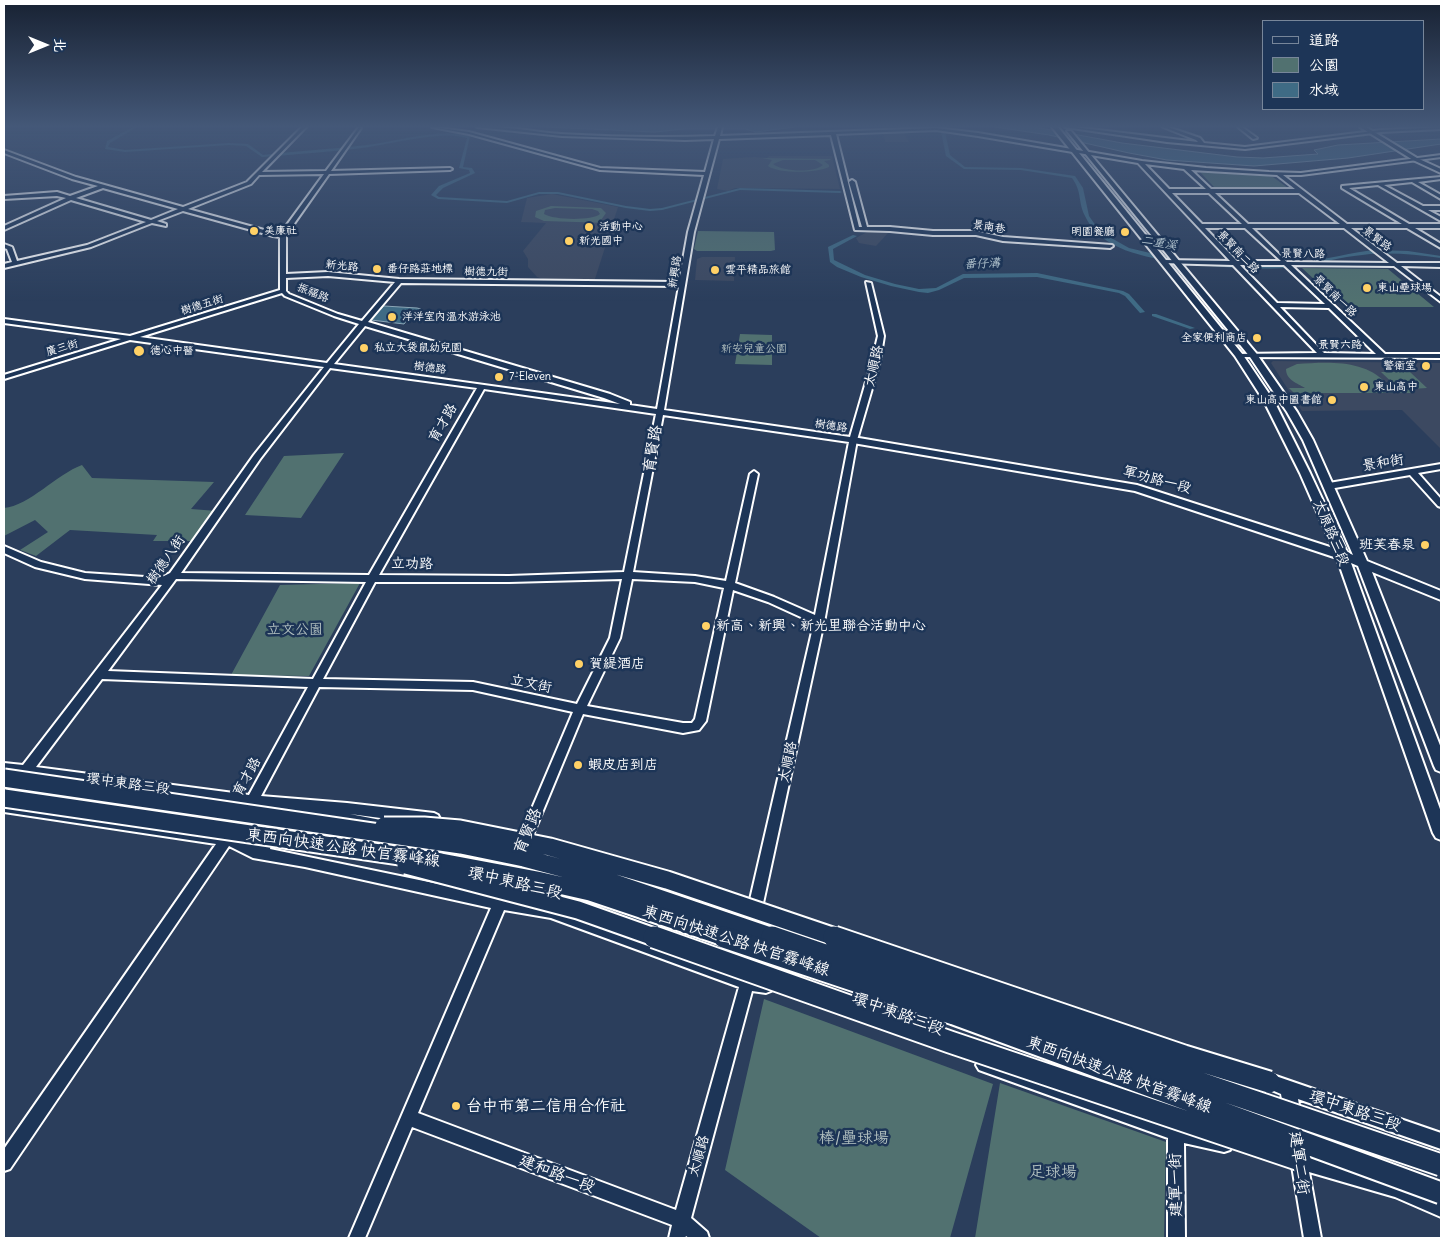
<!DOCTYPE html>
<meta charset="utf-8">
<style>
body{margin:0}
#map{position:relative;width:1445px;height:1242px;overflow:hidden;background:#2b3e5c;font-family:Delius,"LXGW WenKai TC",sans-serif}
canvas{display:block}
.frame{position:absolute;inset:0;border:5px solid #fff;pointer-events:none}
.legend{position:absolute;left:1262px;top:20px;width:162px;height:90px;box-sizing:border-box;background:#1d3557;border:1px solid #77869a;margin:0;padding:6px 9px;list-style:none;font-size:15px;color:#fff}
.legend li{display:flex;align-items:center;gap:10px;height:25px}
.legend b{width:25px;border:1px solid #77869a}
.north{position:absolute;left:20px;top:20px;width:50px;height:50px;-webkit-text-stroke:4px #1d3557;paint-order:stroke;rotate:90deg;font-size:14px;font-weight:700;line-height:20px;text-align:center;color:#fff}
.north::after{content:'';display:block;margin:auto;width:18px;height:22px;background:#fff;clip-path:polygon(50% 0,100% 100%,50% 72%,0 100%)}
</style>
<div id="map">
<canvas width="1445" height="1242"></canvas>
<div class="frame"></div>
<ul class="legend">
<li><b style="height:6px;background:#1d3557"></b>道路</li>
<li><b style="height:14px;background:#517170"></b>公園</li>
<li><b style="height:14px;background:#3f6b85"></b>水域</li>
</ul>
<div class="north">北</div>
</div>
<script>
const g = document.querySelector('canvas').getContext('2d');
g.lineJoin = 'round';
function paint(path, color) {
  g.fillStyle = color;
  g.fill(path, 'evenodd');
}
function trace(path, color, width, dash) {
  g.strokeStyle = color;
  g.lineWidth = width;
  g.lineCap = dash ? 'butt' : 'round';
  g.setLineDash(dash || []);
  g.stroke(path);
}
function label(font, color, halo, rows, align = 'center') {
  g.font = font + ' Delius,"LXGW WenKai TC",sans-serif';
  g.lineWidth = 5;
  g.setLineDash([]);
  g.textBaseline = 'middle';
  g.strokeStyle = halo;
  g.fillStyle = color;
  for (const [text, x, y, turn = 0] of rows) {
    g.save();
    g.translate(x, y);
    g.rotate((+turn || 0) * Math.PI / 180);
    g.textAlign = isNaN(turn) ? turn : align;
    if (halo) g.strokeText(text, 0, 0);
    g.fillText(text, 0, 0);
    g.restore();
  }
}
paint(new Path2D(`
 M903,131l6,11h-24l-2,-10z
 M769,156h63l8,33 -105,-1 -7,3 -11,-2 6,-30 30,-2 14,1z
 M552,194l66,13 -24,75 -48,-2 -9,-3 -9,-10v-8l-5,-8 23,-28 -25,-1 6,-24z
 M871,230l17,3 -12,13 -17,-3 -3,-5z
 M702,257h33l-1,24 -39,-1 2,-21z
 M1273,361l168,2v86l-39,-39 -100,1 -31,-48z`), '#3c4961');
paint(new Path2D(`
 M762,158l68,1 1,1 -7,1 5,4v2c-12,6 -50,7 -61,-1l4,-6zM783,160h32l8,5c-9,8 -40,7 -50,-1z
 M1200,172l67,4 6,1 15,11h-70l-4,-1z
 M551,206l50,2 5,5 -5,7h8l-1,3 -64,-2 -9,-4 1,-6zM555,208l37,1 6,2 2,3c-8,7 -47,6 -56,0l1,-4z
 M698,231l76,1 1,18 -4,1h-74l-3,-2z
 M1302,268l86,1 46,38h-90z
 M740,334l32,1v30l-37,-1z
 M1297,364c30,-2 67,-5 89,19l-1,5h13l-17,-16h29l17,16 -16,1 4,4h-121l-5,-5h16c-8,-5 -19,-8 -19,-19z
 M344,453l-43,65 -56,-3 39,-59z
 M82,465l10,13 122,4 -23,27 26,2 -23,30h-41l4,-6 -87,-5 -34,26 -16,-6 28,-18 -13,-12 -31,16v-28c25,-2 53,-34 78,-43z
 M360,583l-51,93 -78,-1 49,-90z
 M764,999l229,85 -43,154h-129l-96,-68z
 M1000,1083l166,59 -2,96h-189z`), '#517170');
const water = new Path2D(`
 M547,127h248l-39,5 -11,-3h-61l-29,3z
 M995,127h40l87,16 115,14 26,1 55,-4 -4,-4 24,-5 103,-6v5l-93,14 -94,8 -87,-6 -38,-7 -80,-18z
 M384,306l33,2 4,1 -4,4h-5l-8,11 -33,-4z`);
paint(water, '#3f6b85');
trace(water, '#8ca6b6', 1);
paint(new Path2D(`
 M133,127h4l-27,16 -2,4 17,3 104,-7 19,1 15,11c35,-4 69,-6 104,-10 31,-4 73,-17 103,-9l-7,31 9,1 3,5 -32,15 -7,7 3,2 68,4 32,-9h19l68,14 24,3 12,-1 78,-20 100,3 2,1 -2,1 -100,-3 -78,20 -12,1 -24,-3 -68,-14h-19l-32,9 -69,-4 -7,-4 8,-9 31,-13 -1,-3 -10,-2 8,-30c-25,-7 -72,5 -98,9 -36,5 -72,7 -107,10l-16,-11 -17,-1 -104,7 -20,-3 2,-8z
 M940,127h4l6,28 15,12 56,1 54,8 8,12 6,28 7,10 10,9 23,13 55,13 -3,2c-35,-6 -81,-12 -97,-49 -6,-14 -2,-22 -12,-36l-51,-8 -57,-1 -18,-13z
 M853,235l4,1 -24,13 1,11 31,15 30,9 24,5 17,-1 27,-14 74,-1 86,18 6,3 16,18 -5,1 -15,-17 -6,-3 -82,-16 -73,1 -25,12 -11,3 -9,-1 -28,-6 -30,-9 -24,-10 -7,-5 -2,-15z
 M1376,250l32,1 33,5v2c-29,-4 -58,-7 -87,-2 -19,2 -37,9 -57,11 -33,3 -66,1 -99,-2l-3,-2 3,-2c34,4 68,6 101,2 27,-3 51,-11 77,-13z
 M1152,314h4l39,14 -5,1 -38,-13z`), '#3f6b85');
const minor = new Path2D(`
 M302,127h4l-44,45 64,-1 33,-44 2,1 -30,43 119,-3 2,1 -2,1 -121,4 -43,61v39l42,-2 71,7 280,3 9,-50 16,-57 -104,-5 -131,-36 -37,-7 37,5 131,36 105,4 9,-33 -29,1 -123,-4 -85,-9c27,-2 57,5 84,7 51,3 103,4 154,2l3,-9h4l-2,9 216,-8 42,5 164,28 64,7 63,4 32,1 140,-18v2l-140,18h-18l64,49h55l-60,-36v-2l99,-9v2l-23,3 23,13v4l-29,-17 -28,3 39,21h18v4h-13l13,7v4l-63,-36 -29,3 60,36h32v4h-26l26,16v4l-34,-20h-56l46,35h44v4l-40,-1 40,31v5l-47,-36 -103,-1 94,89h56v4l-202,-1 -2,-1v-2l80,-1 -84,-88 -71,-2 -1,-1 3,-2 66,1 -92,-98 -160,-27 -42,-6 -100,4 23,93h3l-13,-45 3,-2 3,2 12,45h23l43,4h43l27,6 109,8 1,1 -3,2 -107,-7 -27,-6h-43l-43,-4 -35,-1 -24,-95 -112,4 -25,93 -30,178 186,27 22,-76 6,-25 -12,-54 5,1 13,53 -4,25 -23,79 -32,177 -65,300 -1,17 -2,5 -5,2 -5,-2 -2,-5 1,-17 68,-294 -46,-21 -35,-12 -27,131 -7,9 -16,3 -100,-19 -70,169 -5,2 -5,-2 -1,-4 71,-167 -100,-22 -154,-3 -58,109 86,7 87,10 4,2 2,4 -2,4 -4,2 -84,-11 36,7 2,4 -2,4 -4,2 -92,-17 -4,-1 -2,-4 -29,-2 -19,28 33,6 2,4 -1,4 226,47 1,-3 5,-1 5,1 2,5 42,6 192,70 1,-3 5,-2 5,2 2,6 15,4 2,5 -2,5 -5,2 -14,-2 -61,227 16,14 2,6h-20l-3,-2 -1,2h-16l3,-13 -260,-98 -47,111h-16l142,-330 -186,-41 -52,-9 -24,-12 -219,323 -6,2v-22l212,-305 -212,-32v-10l219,31 19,-28 -238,-32v-10l19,2 139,-180 -77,-6 -50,-12 -31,-14v-7l37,16 44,11 75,5 10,-5 84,-118 70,-88 -194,-27 -126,39v-4l117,-36 -117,-16v-4l126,17 150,-46v-53l-7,-1 -90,-25 -26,10 9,3v2l-14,-3 -61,24 -87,21v-4l8,-2 -5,-13 -3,-1v-4l8,3 5,14 70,-16 59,-23 -75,-22 -67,30v-4l62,-28 -9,-2 -53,3v-3l53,-4 13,4 28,-10 -26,-7 -68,-26v-3l72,27 107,30 64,-25zM1145,164l39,5 22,20h-37zM1191,170l86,5 18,14h-84zM324,174l-43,59h-6l-87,-24 63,-25 8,-9zM103,188l75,21 -27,11 -75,-22zM1172,193h37l33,31h-40zM1215,193h84l41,31h-92zM1205,228h40l36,33h-44zM1252,228h92l45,35 -102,-1zM1240,265h44l41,39 -48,-1zM328,276l67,6 -33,39 -24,-7 -49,-20 -3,-3v-13zM401,283l278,3 -22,123 -27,-4v-3l-20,-8 -242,-72zM282,293l3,3 49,20 25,8 -32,39 -187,-26zM1280,307l49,1 47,46 -52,-1zM365,326l239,72 16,6 -286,-40zM330,368l147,20 -108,187 -188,-2 79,-114zM484,389l172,25 -32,158 -115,4 -130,-1zM663,415l186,27 -34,173 -41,-18 -39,-14 23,-109 -4,-3 -4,3 -24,107 -31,-5 -62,-4zM176,579l190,3 -53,97 -205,-8zM622,579l-12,59 -33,66 -104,-22 -150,-3 52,-97h134zM632,579l63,3 29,6 -29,131 -3,4h-9l-96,-17 33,-68zM102,679l206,8 -59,108 -213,-28zM504,910l47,8 188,69 -63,223 -258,-97z
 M1065,127h9l124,15 -2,-2 -33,-13h5l32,11 4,5 41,4 136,-17 60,-3v2l-60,3 -136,17 -78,-7z
 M1238,127h4l15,11 -4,1z
 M1441,464v5l-23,4 23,26v8l-3,-1 -28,-31 -81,14 -4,-3 4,-3z
 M645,876l51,16 2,5 -2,5 -5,1 -51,-17 -1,-4 1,-4z
 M573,890l181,65 5,2 2,5 -2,5 -5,2 -181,-67 -5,-1 -2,-5 2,-5z
 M984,1057l192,68 54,13 2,6 -2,6 -6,2 -40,-9 1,95h-17v-100l-189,-68 -3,-5 3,-5z
 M1267,1073l174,60v16l-143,-50 7,42 -2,6 -6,2 -6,-2 -10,-53 -19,-8 -3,-5 3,-5z
 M1299,1150l7,4 91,27 44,20v16l-46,-20 -86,-25 12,66h-17l-12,-72 -3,-6 2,-6z`);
const major = new Path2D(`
 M1052,127h6l185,228 31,46 36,72 37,79 6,3 -50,-115 -16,-28 -37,-55 -183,-226h4l185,222 41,59 16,28 54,121 74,30v9l-69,-28 69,176v24l-5,-2 -2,-4 -76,-200 -7,-3 90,249v28l-5,-2 -3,-5 -96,-275 -202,-67 -282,-48 -5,-3 5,-3 284,48 196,63 -33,-75 -36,-72 -29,-45z
 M1360,127h6l51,31 24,11v4l-28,-13z`);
trace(minor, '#fff', 4);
trace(major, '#fff', 4);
paint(minor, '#1d3557');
paint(major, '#1d3557');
const highwayBridgeFar1 = new Path2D(`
 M4,778l457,67 63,13 79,21 173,59
 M4,798l437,64 96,18 53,12 137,46
 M384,826h40l36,3 90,18 117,33 171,58
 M406,865l172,45 79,28`);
const highwayBridge = new Path2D(`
 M654,937l296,105 350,118
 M724,937l230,77 487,179
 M772,937l669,228
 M834,937l350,119 85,26`);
trace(highwayBridgeFar1, '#fff', 21, []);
trace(highwayBridge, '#fff', 25, []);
trace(highwayBridgeFar1, '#1d3557', 17);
trace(highwayBridge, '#1d3557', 21);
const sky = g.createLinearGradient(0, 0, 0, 301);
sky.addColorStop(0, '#182233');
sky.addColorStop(0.42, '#445878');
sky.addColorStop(1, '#44587800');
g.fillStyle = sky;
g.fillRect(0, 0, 1445, 301);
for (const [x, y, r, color] of [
 [589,227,5,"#ffd166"],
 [254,231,5,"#ffd166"],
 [1125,232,5,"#ffd166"],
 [569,241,5,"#ffd166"],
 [377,269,5,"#ffd166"],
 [715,270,5,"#ffd166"],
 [1367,288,5,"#ffd166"],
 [392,317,5,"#ffd166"],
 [1257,338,5,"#ffd166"],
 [364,348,5,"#ffd166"],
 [139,351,6,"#ffd166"],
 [1426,366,5,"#ffd166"],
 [499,377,5,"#ffd166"],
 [1364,387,5,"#ffd166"],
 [1332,400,5,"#ffd166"],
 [1425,545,5,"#ffd166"],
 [706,626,5,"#ffd166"],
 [579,664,5,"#ffd166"],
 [578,765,5,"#ffd166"],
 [456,1106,5,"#ffd166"]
]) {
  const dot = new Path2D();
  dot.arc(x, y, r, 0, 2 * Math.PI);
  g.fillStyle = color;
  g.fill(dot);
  trace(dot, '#1d3557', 2);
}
label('11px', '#fff', '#1d3557', [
 ["活動中心",599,227],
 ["美廉社",264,231],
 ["明園餐廳",1115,232,"right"],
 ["新光國中",579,241],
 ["番仔路莊地標",387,269],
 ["雲平精品旅館",725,270],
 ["東山壘球場",1377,288],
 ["洋洋室內溫水游泳池",402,317],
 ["全家便利商店",1247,338,"right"],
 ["私立大袋鼠幼兒園",374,348],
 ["德心中醫",150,351],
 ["警衛室",1416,366,"right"],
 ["7-Eleven",509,377],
 ["東山高中",1374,387],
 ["東山高中圖書館",1322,400,"right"]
], 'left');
label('11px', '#fff', '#1d3557', [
 ["景南巷",989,227,9],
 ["景賢路",1377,239,37],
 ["景賢南二路",1238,252,46],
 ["景賢八路",1303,254,1],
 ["新光路",342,266,6],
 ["樹德九街",486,272,1],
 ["新興路",675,272,-81],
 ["振福路",313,293,22],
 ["景賢南一路",1335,296,44],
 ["樹德五街",202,305,-17],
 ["景賢六路",1340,345],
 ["廣三街",62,348,-17],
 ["樹德路",430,368,7],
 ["樹德路",831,426,8]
]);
label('11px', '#b1bfbf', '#1d3557', [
 ["新安兒童公園",754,349]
]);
label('italic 12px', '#b2c4ce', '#1d3557', [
 ["二重溪",1159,243,10],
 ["番仔溝",982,264,-3]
]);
label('14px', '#fff', '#1d3557', [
 ["太順路",874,366,-77],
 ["育才路",443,423,-60],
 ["景和街",1383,463,-9],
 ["軍功路一段",1157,480,15],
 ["太原路三段",1331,533,67],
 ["樹德八街",166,560,-55],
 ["立功路",412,564,1],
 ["立文街",531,684,12],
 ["太順路",788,762,-78],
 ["育才路",247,777,-61],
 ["環中東路三段",128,784,8],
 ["太順路",699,1156,-74]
]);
label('14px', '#fff', '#1d3557', [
 ["班芙春泉",1415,545,"right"],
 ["新高、新興、新光里聯合活動中心",716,626],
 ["賀緹酒店",589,664],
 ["蝦皮店到店",588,765]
], 'left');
label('14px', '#b1bfbf', '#1d3557', [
 ["立文公園",295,630]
]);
label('16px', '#fff', '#1d3557', [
 ["育賢路",653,449,-81],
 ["育賢路",528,831,-68],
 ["東西向快速公路 快官霧峰線",343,848,8],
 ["環中東路三段",515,883,13],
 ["東西向快速公路 快官霧峰線",736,941,18],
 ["環中東路三段",898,1014,20],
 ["東西向快速公路 快官霧峰線",1119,1075,20],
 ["環中東路三段",1355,1111,19],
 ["建軍二街",1299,1163,82],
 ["建和路一段",557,1174,21],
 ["建軍一街",1176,1185,-91]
]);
label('16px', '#fff', '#1d3557', [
 ["台中市第二信用合作社",466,1106]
], 'left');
label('16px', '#b1bfbf', '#1d3557', [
 ["棒/壘球場",854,1138],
 ["足球場",1053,1172]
]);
</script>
